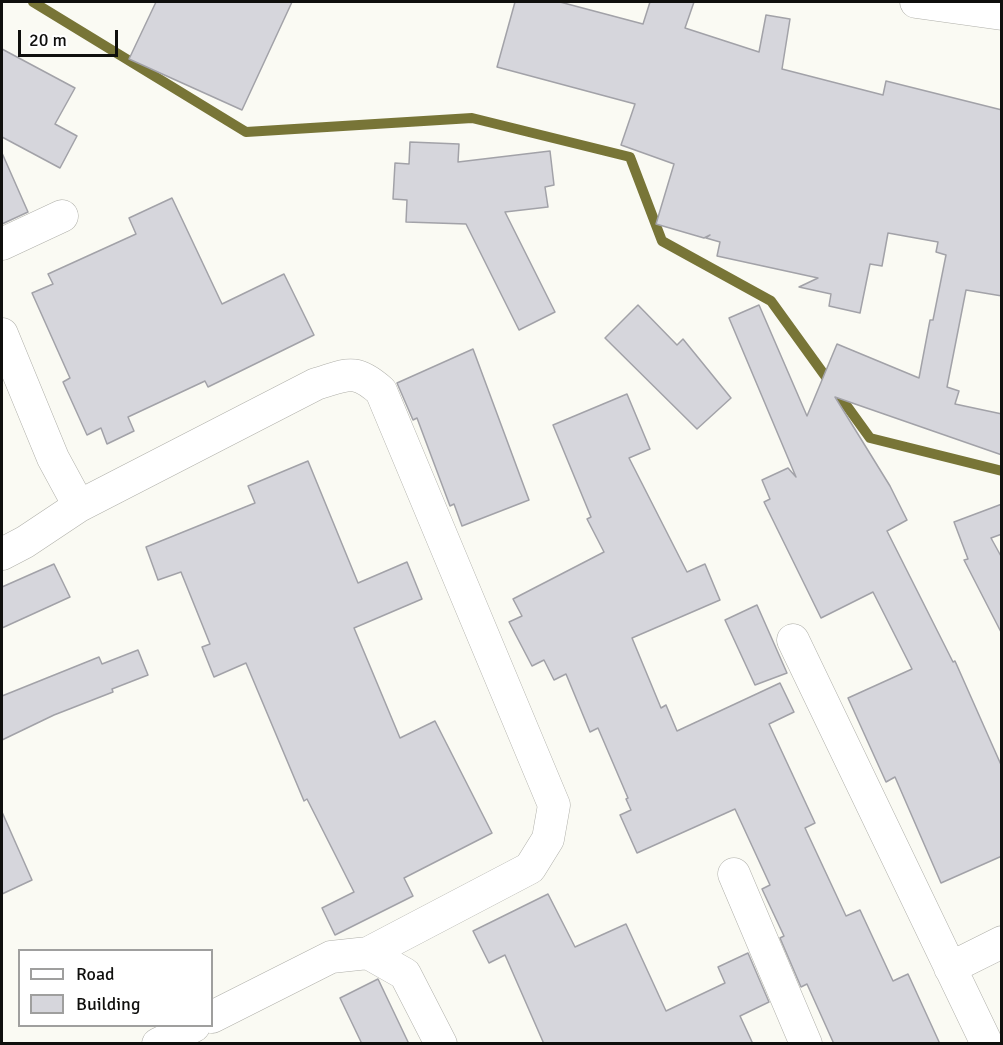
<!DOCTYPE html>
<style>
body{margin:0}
#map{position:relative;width:1003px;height:1045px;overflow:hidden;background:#fafaf3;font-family:Signika,sans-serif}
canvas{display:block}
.frame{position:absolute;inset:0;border:3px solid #0f0f0d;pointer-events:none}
.legend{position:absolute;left:18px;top:949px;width:195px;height:78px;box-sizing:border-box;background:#fff;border:2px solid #9f9f9e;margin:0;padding:8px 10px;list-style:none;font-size:18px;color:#0f0f0d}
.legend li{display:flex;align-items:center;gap:12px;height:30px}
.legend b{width:30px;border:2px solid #9f9f9e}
.scale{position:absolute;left:18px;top:30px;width:100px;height:27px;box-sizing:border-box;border:3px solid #0f0f0d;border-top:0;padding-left:8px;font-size:18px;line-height:21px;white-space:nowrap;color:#0f0f0d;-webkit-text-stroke:4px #fff;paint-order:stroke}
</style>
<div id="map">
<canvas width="1003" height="1045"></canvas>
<div class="frame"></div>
<ul class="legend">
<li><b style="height:8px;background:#fff"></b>Road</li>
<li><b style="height:16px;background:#d6d6dc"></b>Building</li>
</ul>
<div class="scale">20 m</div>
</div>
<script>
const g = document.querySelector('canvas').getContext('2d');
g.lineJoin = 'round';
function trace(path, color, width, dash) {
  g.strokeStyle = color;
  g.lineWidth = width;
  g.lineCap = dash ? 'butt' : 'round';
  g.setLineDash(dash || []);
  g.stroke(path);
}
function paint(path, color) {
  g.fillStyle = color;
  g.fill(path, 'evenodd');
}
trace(new Path2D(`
 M33,2l213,130 226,-14 158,39 32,84 109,60 99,137 132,33`), '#787537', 10);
const building = new Path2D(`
 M156,2h136l-50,108 -113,-51z
 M515,2h45l83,22 7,-22h44l-9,26 74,24 7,-37 24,4 -8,50 101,26 3,-14 116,29v186l-36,-6 -19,97 12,4 -4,13 47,10v41l-167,-58 55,89 17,34 -20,11 66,131 2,-1 47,106v89l-61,27 -46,-106 -9,5 -38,-84 64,-29 -39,-77 -52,26 -57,-116 6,-3 -8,-19 26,-12 8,9 -67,-159 30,-13 48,111 30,-72 82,34 11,-58h3l13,-65 -10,-3 2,-10 -50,-9 -6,33 -12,-2 -10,49 -31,-7 2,-12 -32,-7 19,-9 -101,-22 3,-14 -14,-4 4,-3 -6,3 -48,-14 18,-60 -53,-19 14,-41 -138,-37z
 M2,49l73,39 -20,36 22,12 -17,32 -58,-31z
 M410,142l49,2 -1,18 92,-11 4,34 -9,2 3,20 -43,5 50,100 -36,18 -53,-106 -60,-2 1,-22 -14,-1 2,-36 14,1z
 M2,153l26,59 -26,12z
 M172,198l50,106 62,-30 30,61 -106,52 -3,-6 -77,36 6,14 -27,13 -6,-16 -14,7 -24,-53 7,-4 -38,-85 21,-9 -5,-10 88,-40 -7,-16z
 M638,305l39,40 6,-6 48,59 -34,31 -92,-91z
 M473,349l56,151 -67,26 -8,-22 -4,2 -33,-88 -4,2 -16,-37z
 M627,394l23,55 -21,9 58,114 18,-8 15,36 -88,38 29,70 5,-3 11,26 103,-48 14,29 -25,12 46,99 -10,5 41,88 14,-6 33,71 15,-7 32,70h-106l-27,-60 -6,3 -21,-49 4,-2 -22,-47 8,-4 -35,-76 -98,44 -17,-38 11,-5 -5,-11 2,-1 -30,-70 -8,4 -24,-58 -12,6 -10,-20 -12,6 -23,-44 13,-6 -9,-17 91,-47 -17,-33 4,-2 -38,-92z
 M308,461l50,122 49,-21 15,37 -68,29 46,110 35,-17 57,112 -88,45 9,18 -78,39 -13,-27 32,-16 -47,-93 -3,2 -58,-138 -32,14 -12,-30 8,-3 -29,-72 -23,8 -12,-33 109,-44 -7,-17z
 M1002,504v30l-11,4 11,20v76l-38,-74 4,-1 -14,-37z
 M54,564l16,33 -68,31v-41z
 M757,605l30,68 -32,12 -30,-65z
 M138,650l10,25 -36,14 1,3 -59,23 -52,25v-44l97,-39 3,7z
 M2,812l30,68 -30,14z
 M548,894l27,53 51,-23 40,87 59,-28 -7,-16 30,-14 21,49 -29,14 13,28h-209l-39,-89 -16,8 -16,-32z
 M378,979l31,65h-47l-22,-46z`);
paint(building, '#d6d6dc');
trace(building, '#a2a2a8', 1.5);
const minor = new Path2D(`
 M916,2l86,12
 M2,244l60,-28
 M2,334l51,124 26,48 -54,36 -23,12
 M79,506l237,-122c31,-9 38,-17 65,7l173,414 -6,34 -18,29 -162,85
 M793,640l194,404
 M734,874l72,170
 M950,968l52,-26
 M212,1017l119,-60 37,-4 37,21 36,70
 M158,1044l36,-18`);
trace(minor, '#afafa9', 33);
trace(minor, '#fff', 32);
</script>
